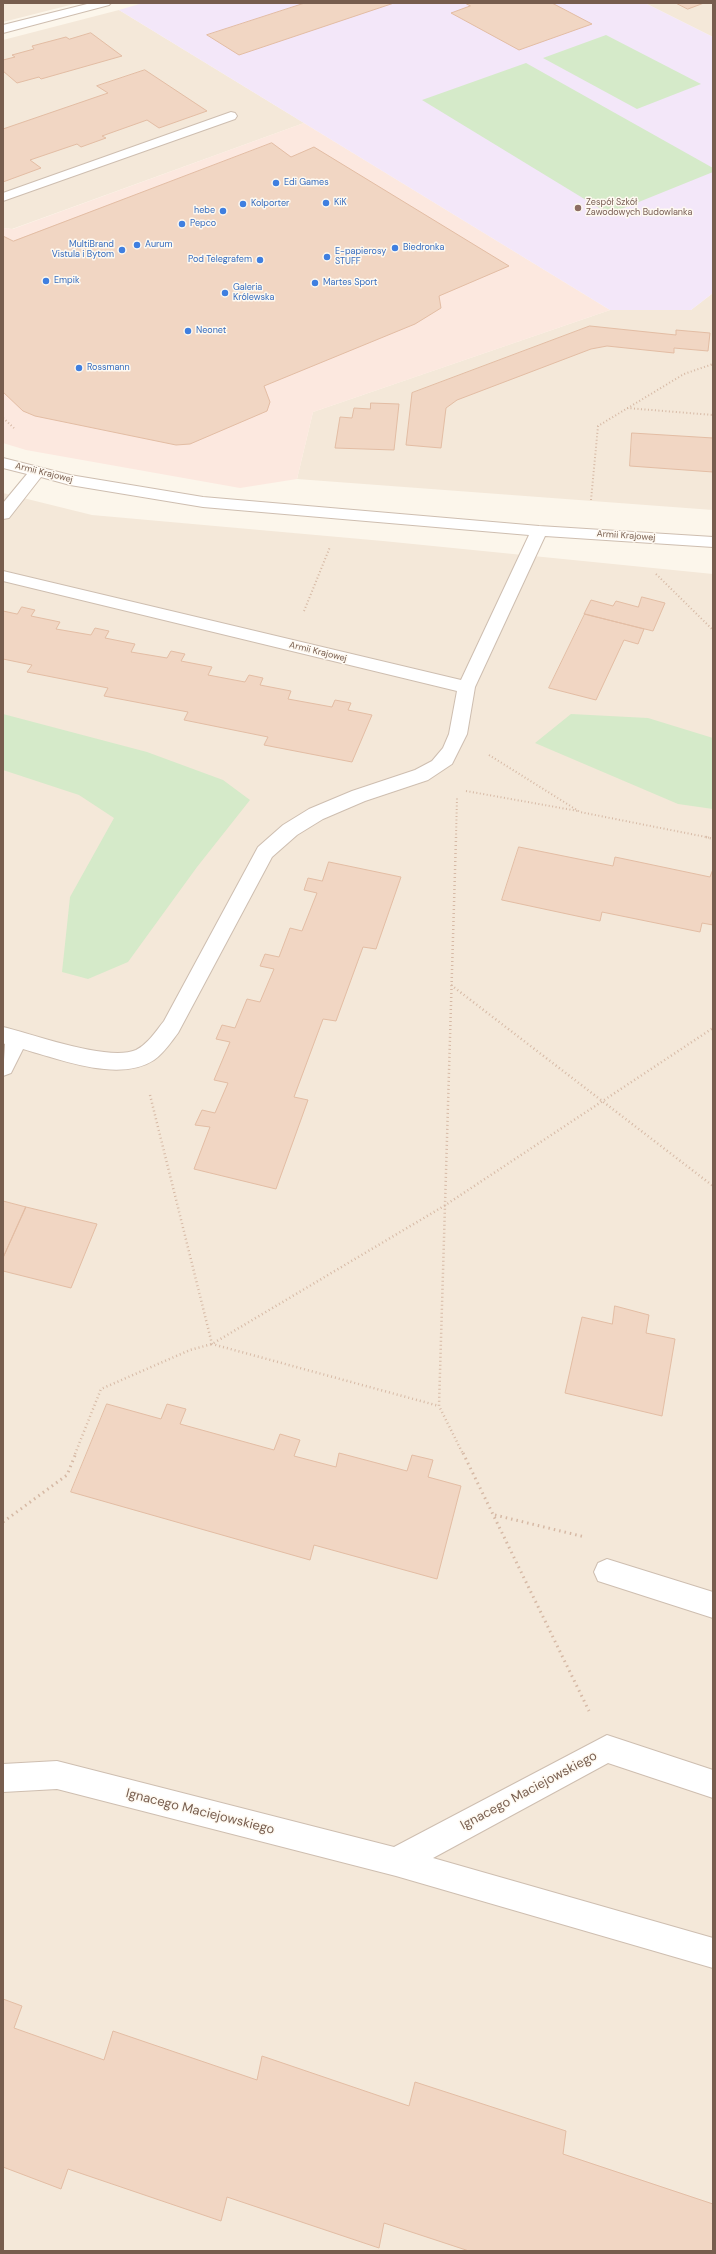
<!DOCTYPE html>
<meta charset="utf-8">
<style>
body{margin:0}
#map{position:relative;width:716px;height:2254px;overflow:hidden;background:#fcf6eb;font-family:"DM Sans",sans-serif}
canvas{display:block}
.frame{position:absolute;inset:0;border:4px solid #775d4e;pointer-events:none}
</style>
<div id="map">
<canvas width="716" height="2254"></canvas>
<div class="frame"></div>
</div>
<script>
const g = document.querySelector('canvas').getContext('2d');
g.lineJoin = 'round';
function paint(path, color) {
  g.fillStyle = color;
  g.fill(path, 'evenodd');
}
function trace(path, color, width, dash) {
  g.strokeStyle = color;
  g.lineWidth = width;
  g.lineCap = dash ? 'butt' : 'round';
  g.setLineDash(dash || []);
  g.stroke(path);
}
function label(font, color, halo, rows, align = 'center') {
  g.font = font + ' "DM Sans",sans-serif';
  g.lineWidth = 3;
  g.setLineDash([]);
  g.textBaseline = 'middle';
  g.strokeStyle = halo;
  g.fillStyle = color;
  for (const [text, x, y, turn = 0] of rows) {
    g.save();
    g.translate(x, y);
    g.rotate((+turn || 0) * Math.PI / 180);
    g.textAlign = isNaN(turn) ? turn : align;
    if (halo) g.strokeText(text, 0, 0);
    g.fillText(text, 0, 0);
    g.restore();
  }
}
paint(new Path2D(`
 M3,3h75l-75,19z
 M645,3h68v34z
 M119,10l185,113 -292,106 -9,-1v-188z
 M713,293v217l-416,-31 16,-67 297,-102h81z
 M3,493l89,22 291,26 330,33v1677h-710z`), '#f4e8d9');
paint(new Path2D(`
 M304,123l306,187 -297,102 -16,67 -57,9 -214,-38 -23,-7v-215l10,1z`), '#fce8df');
paint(new Path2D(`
 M143,3h502l68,34v256l-22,17h-81l-491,-300z`), '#f3e7f9');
paint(new Path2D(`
 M606,35l95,49 -64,25 -94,-51z
 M526,63l187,105v4l-104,42 -187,-114z
 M3,714l144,38 76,28 27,20 -53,67 -69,95 -40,17 -26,-7 8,-75 44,-79 -35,-23 -76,-25z
 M571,714l77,4 65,20v71l-35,-5 -143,-61z`), '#d5eac9');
const building = new Path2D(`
 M305,3h89l-155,52 -32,-20z
 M465,3h87l40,21 -73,26 -68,-37 19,-7z
 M676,3h28l-16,6z
 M91,33l31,23 -81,23 -2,-2 -22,6 -14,-12v-11l12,-3 -3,-2 22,-6 -2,-3 34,-9 3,2z
 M145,70l62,41 -48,17 -12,-8 -45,16 4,2 -25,9 -4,-3 -47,16 11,8 -38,14v-53l105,-36 -11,-7z
 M272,143l19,14 23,-10 195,119 -70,30 2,12 -26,16 -151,62 6,16 -3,9 -77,33 -14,1 -141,-29 -12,-5 -20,-19v-156l10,5z
 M590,326l86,9v-5l34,3 -2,18 -34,-3v5l-67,-7 -16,3 -134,51 -11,8 -5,40 -35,-3 6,-52z
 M371,403l28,1 -5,46 -59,-2 5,-31 12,1 2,-10 16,1z
 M632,433l81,5v34l-83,-6z
 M642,597l23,6 -12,28 -69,-17 7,-14 22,6 3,-5 22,6z
 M22,607l13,3 -4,6 29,6 -4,7 35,6 4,-7 14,3 -4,7 30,6 -4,8 36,6 4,-7 14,3 -4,7 31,6 -4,8 37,7 4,-7 14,3 -3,7 31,6 -3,8 44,8 3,-7 16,3 -3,7 24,5 -20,47 -88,-17 4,-8 -84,-17 4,-8 -84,-16 4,-8 -81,-16 5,-7 -29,-6v-48l14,3z
 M585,614l59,15 -6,15 -14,-4 -28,60 -47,-12z
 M519,847l94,19 2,-9 95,20 3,-8v56l-11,-2 -2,9 -98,-20 -2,9 -98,-21z
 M329,862l72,15 -25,72 -13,-2 -27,74 -13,-2 -29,78 14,3 -32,89 -82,-20 16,-42 -15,-2 7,-15 13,3 13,-30 -14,-3 16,-38 -14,-3 6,-14 13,3 12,-29 13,3 14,-33 -14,-3 5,-12 14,3 11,-29 12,3 15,-38 -13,-3 4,-12 14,3z
 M3,1201l23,6 -23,51z
 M26,1207l71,17 -26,64 -68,-17v-13z
 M615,1306l34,9 -3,18 29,6 -13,77 -97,-23 17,-76 30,7z
 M107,1404l54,15 6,-15 19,5 -6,15 94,26 6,-16 20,6 -6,16 42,11 3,-14 68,18 5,-16 21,5 -5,17 33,9 -24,93 -123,-34 -4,15 -239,-68z
 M3,1999l19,7 -8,22 90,32 9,-29 144,49 5,-24 147,50 6,-24 151,49 -3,23 150,50v47h-244l-85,-28 -5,25 -152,-51 -6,24 -153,-52 -7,20 -58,-22z`);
paint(building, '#f1d6c3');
trace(building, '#e3bda4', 1);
const minor = new Path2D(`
 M91,3h20l-2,2 -106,28v-8z
 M231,112l4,1 2,3 -2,3 -232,82v-8z
 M3,458l67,17 133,22 336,29 174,11v10l-168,-11 -70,151 -8,47 -15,30 -24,16 -63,21 -42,18 -26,16 -25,22 -94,176c-7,9 -14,20 -24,27 -35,23 -95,-1 -131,-11l-12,24 -8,3 2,-32 -2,-1v-16c30,7 105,35 133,23 12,-6 20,-19 28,-29l94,-174 25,-22 26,-16 43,-18 63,-21 17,-9 11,-13 6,-14 8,-43 -454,-110v-10l458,109 68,-145 -326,-28 -133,-22 -29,-8 -32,41 -6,1v-16l24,-29 -24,-6z
 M607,1559l106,33v26l-115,-37 -4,-9 4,-9z
 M607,1735l106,35v28l-105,-35 -175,95 280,80v30l-317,-92 -339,-87 -54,3v-28l54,-3 337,86z`);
trace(minor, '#cebeb0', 2);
trace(new Path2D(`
 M711,365l2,-1`), '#d6b9a5', 1.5, [0.5, 2]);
trace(new Path2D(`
 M627,408l86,7
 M3,418l11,10
 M591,500l7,-74 86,-52 29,-10
 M656,574l57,56
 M304,611l26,-64
 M489,755l91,57 131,26
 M466,791l112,20
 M456,838l1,-41`), '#d6b9a5', 2, [1, 2.5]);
trace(new Path2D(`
 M456,837l-17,569 24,48
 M706,837l7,2
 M451,985l262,201
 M150,1095l62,249 227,62
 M75,1454l26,-65 89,-39 22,-6 232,-138 269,-178`), '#d6b9a5', 2.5, [1, 3]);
trace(new Path2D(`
 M463,1453l126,258
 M495,1515l90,22
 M3,1522l64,-47 9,-22`), '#d6b9a5', 3, [1.5, 4]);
paint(minor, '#fff');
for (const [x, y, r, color] of [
 [276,183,4,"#3f7fe0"],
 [326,203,4,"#3f7fe0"],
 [243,204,4,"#3f7fe0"],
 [578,208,4,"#8d6e63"],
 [223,211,4,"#3f7fe0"],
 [182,224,4,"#3f7fe0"],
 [137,245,4,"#3f7fe0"],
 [395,248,4,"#3f7fe0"],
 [122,250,4,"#3f7fe0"],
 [327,257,4,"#3f7fe0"],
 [260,260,4,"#3f7fe0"],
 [46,281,4,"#3f7fe0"],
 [315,283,4,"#3f7fe0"],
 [225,293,4,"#3f7fe0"],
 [188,331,4,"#3f7fe0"],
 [79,368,4,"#3f7fe0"]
]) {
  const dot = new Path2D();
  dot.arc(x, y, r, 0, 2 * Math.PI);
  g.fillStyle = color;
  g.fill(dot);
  trace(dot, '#fef9f1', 1.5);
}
label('9px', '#366cbe', '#fef9f1', [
 ["Edi Games",284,183],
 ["KiK",334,203],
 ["Kolporter",251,204],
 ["hebe",215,211,"right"],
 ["Pepco",190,224],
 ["MultiBrand",114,245,"right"],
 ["Vistula i Bytom",114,255,"right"],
 ["Aurum",145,245],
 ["Biedronka",403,248],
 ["E-papierosy",335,252],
 ["STUFF",335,262],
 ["Pod Telegrafem",252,260,"right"],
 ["Empik",54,281],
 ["Martes Sport",323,283],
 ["Galeria",233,288],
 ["Królewska",233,298],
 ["Neonet",196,331],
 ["Rossmann",87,368]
], 'left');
label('9px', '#785e54', '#fef9f1', [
 ["Zespół Szkół",586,203],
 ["Zawodowych Budowlanka",586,213]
], 'left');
label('9px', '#775d4e', '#fef9f1', [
 ["Armii Krajowej",44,473,14],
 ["Armii Krajowej",626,536,4],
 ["Armii Krajowej",318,652,14]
]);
label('13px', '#775d4e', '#fef9f1', [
 ["Ignacego Maciejowskiego",529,1791,-28],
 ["Ignacego Maciejowskiego",200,1812,14]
]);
</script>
